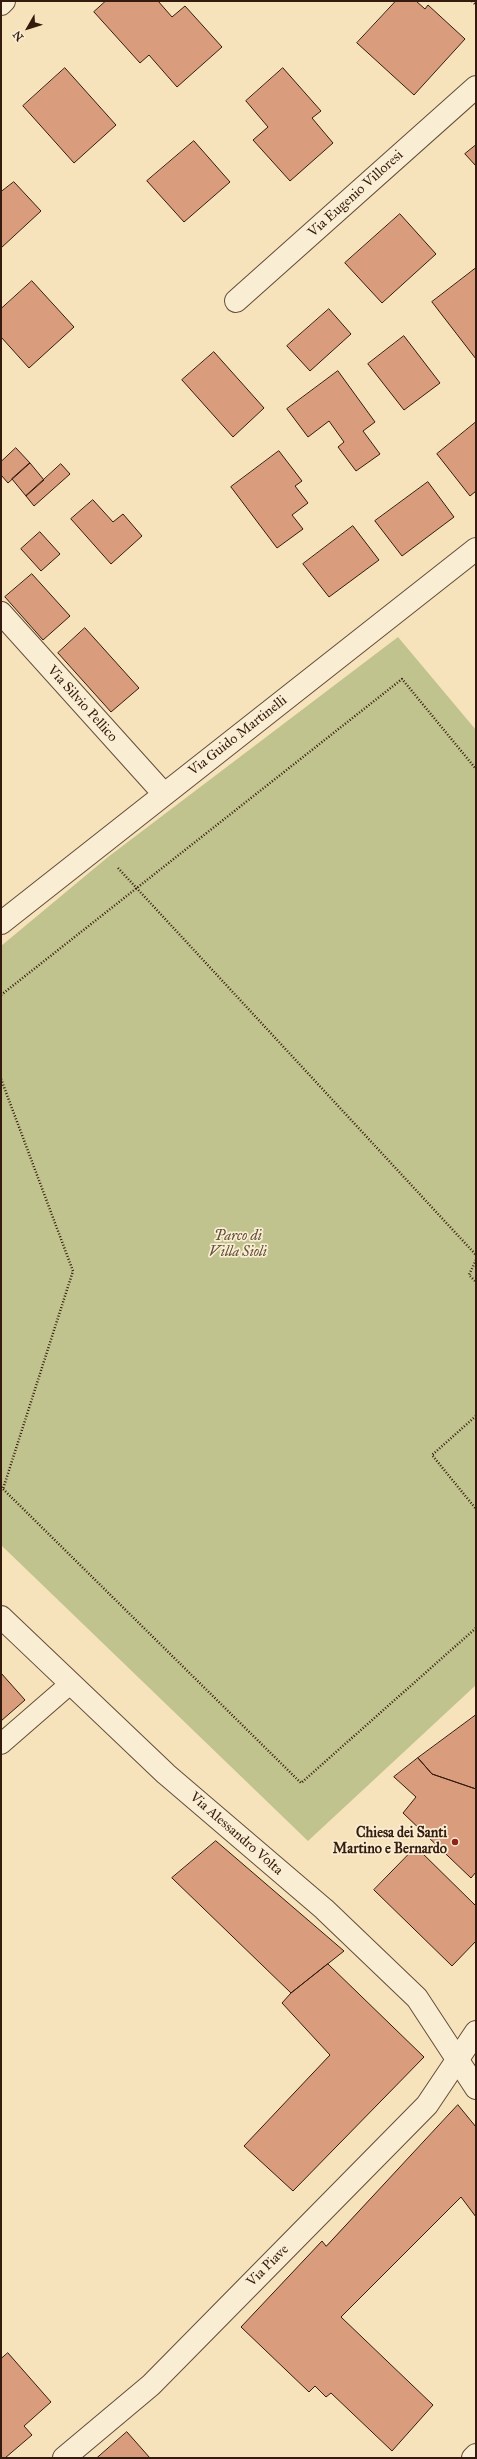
<!DOCTYPE html>
<style>
body{margin:0}
#map{position:relative;width:477px;height:2459px;overflow:hidden;background:#f6e3bc;font-family:"IM FELL Great Primer",serif}
canvas{display:block}
.frame{position:absolute;inset:0;border:2px solid #351b0d;pointer-events:none}
.north{position:absolute;left:8px;top:8px;width:40px;height:40px;-webkit-text-stroke:3px #f9edd3;paint-order:stroke;rotate:231deg;font-size:11px;font-weight:700;line-height:16px;text-align:center;color:#351b0d}
.north::after{content:'';display:block;margin:auto;width:14px;height:18px;background:#351b0d;clip-path:polygon(50% 0,100% 100%,50% 72%,0 100%)}
</style>
<div id="map">
<canvas width="477" height="2459"></canvas>
<div class="frame"></div>
<div class="north">N</div>
</div>
<script>
const g = document.querySelector('canvas').getContext('2d');
g.lineJoin = 'round';
function paint(path, color) {
  g.fillStyle = color;
  g.fill(path, 'evenodd');
}
function trace(path, color, width, dash) {
  g.strokeStyle = color;
  g.lineWidth = width;
  g.lineCap = dash ? 'butt' : 'round';
  g.setLineDash(dash || []);
  g.stroke(path);
}
function label(font, color, halo, rows, align = 'center') {
  g.font = font + ' "IM FELL Great Primer",serif';
  g.lineWidth = 3.5;
  g.setLineDash([]);
  g.textBaseline = 'middle';
  g.strokeStyle = halo;
  g.fillStyle = color;
  for (const [text, x, y, turn = 0] of rows) {
    g.save();
    g.translate(x, y);
    g.rotate((+turn || 0) * Math.PI / 180);
    g.textAlign = isNaN(turn) ? turn : align;
    if (halo) g.strokeText(text, 0, 0);
    g.fillText(text, 0, 0);
    g.restore();
  }
}
paint(new Path2D(`
 M398,637l78,93v955l-168,156 -307,-296v-599l107,-89z`), '#c0c38e');
const building = new Path2D(`
 M106,1h52l14,16 13,-11 37,41 -45,40 -28,-32 -9,8 -46,-51z
 M396,1h20l9,8 3,-4 37,34 -51,56 -57,-52z
 M65,68l51,57 -42,38 -51,-57z
 M283,68l38,43 -9,7 21,25 -43,38 -37,-41 15,-13 -22,-26z
 M194,141l36,41 -46,40 -37,-41z
 M476,145v21l-11,-12z
 M14,182l27,29 -40,37v-56z
 M400,214l36,40 -54,49 -37,-40z
 M476,268v91l-44,-57z
 M32,281l42,46 -45,41 -28,-31v-28z
 M329,309l22,25 -41,37 -23,-25z
 M404,336l36,47 -36,27 -36,-46z
 M214,352l50,56 -31,29 -51,-57z
 M338,371l37,51 -12,9 17,23 -24,17 -18,-24 6,-5 -15,-21 -21,16 -21,-28z
 M476,422v69l-6,5 -33,-42z
 M16,448l14,15 -22,20 -7,-8v-13z
 M279,451l23,30 -7,5 13,17 -16,12 11,14 -26,19 -46,-61z
 M30,463l14,17 -18,16 -14,-17z
 M61,464l9,10 -36,32 -8,-10z
 M428,482l26,35 -52,39 -27,-35z
 M93,500l20,22 10,-8 19,22 -31,28 -40,-45z
 M353,526l26,34 -50,37 -26,-33z
 M40,532l20,22 -19,17 -20,-22z
 M32,574l38,42 -27,24 -38,-43z
 M85,628l54,60 -28,24 -53,-59z
 M1,1673l24,27 -24,21z
 M476,1715v74l-44,-15 -14,-16z
 M418,1758l14,16 44,15v83l-5,6 -68,-65 13,-16 -22,-20z
 M216,1841l128,110 -53,42 -119,-115z
 M416,1847l60,59v35l-24,25 -78,-76z
 M328,1964l96,93 -131,134 -49,-45 86,-91 -48,-52 9,-10z
 M458,2105l18,22v90l-15,-20 -120,120 92,88 -41,46 -61,-58 -5,4 -11,-11 -6,6 -68,-65 81,-86 4,5z
 M8,2353l43,49 -27,24 8,9 -27,23h-4v-99z
 M127,2432l23,26h-53z`);
paint(building, '#d99d7d');
trace(building, '#351b0d', 1);
const service = new Path2D(`
 M1,1744l69,-60`);
const minor = new Path2D(`
 M1,4l3,-3
 M236,301l240,-214
 M1,613l163,181
 M1,923l475,-374
 M64,2458l87,-73 276,-280 49,-73
 M473,2458l3,-3`);
const tertiary = new Path2D(`
 M1,1617l165,157 158,135 93,89 59,90`);
trace(service, '#654d39', 22);
trace(minor, '#654d39', 24);
trace(tertiary, '#654d39', 24);
trace(new Path2D(`
 M472,1l4,4
 M118,868l358,387
 M1,995l401,-316 74,90
 M1,1079l72,192 -70,218
 M476,1260l-7,15 7,7
 M476,1416l-44,39 44,54
 M1,1487l300,296 175,-155`), '#351b0d', 2.5, [1, 2]);
trace(service, '#f9edd3', 20);
trace(minor, '#f9edd3', 22);
trace(tertiary, '#f9edd3', 22);
for (const [x, y, r, color] of [
 [455,1842,4,"#8f2418"]
]) {
  const dot = new Path2D();
  dot.arc(x, y, r, 0, 2 * Math.PI);
  g.fillStyle = color;
  g.fill(dot);
  trace(dot, '#f9edd3', 1.5);
}
label('14px', '#351b0d', '#f9edd3', [
 ["Via Eugenio Villoresi",356,194,-42],
 ["Via Silvio Pellico",82,704,48],
 ["Via Guido Martinelli",238,736,-38],
 ["Via Alessandro Volta",236,1834,41],
 ["Via Piave",268,2266,-45]
]);
label('italic 14px', '#5f4d34', '#f9edd3', [
 ["Parco di",238,1237],
 ["Villa Sioli",238,1253]
]);
label('bold 14px', '#351b0d', '#f9edd3', [
 ["Chiesa dei Santi",447,1834],
 ["Martino e Bernardo",447,1850]
], 'right');
</script>
